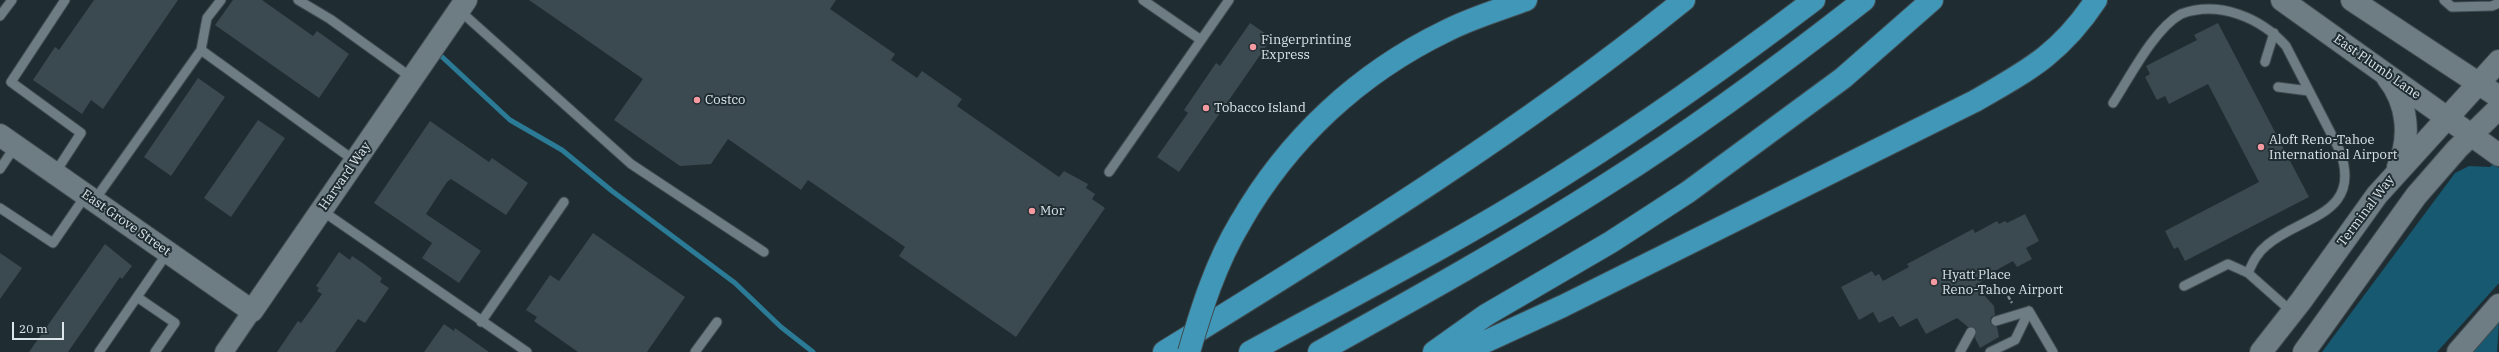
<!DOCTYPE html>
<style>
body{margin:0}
#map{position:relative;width:2499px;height:352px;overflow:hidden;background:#1f2d32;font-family:"IBM Plex Serif",serif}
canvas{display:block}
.scale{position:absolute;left:12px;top:322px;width:52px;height:18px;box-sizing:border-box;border:2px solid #dce5e9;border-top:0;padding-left:5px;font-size:12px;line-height:14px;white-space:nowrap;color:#dce5e9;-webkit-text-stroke:3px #1f2d32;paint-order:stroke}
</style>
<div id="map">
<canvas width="2499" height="352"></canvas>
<div class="scale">20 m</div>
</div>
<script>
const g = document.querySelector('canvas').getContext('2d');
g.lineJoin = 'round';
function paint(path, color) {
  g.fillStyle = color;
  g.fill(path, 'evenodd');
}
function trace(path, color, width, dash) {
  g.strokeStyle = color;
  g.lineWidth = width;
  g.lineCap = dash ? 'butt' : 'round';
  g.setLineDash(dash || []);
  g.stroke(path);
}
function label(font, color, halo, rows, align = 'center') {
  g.font = font + ' "IBM Plex Serif",serif';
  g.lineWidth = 4;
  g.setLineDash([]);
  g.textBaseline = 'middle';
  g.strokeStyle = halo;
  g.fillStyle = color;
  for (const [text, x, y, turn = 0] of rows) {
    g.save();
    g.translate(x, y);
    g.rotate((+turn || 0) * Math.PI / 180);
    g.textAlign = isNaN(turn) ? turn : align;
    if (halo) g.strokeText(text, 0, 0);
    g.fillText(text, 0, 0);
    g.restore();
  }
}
paint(new Path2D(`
 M2493,164l6,4v115l-62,69h-115l133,-179 14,-7 21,1z
 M2499,320l-2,32h-26z`), '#175970');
trace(new Path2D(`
 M439,54l71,66 52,30 50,41 123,92 46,44 32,25`), '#2b7a96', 5);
paint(new Path2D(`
 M94,0h84l-75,109 -12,-9 -9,14 -49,-34 22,-33 4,3z
 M233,0h29l51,36 4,-5 32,23 -30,44 -104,-73z
 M529,0h307l-6,9 65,45 -4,6 26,18 5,-7 40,28 -5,7 102,71 5,-6 24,13 -2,4 9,6 -3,5 13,9 -89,129 -117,-81 6,-9 -97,-67 -7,10 -73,-51 -17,25 -31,2 -66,-46 29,-41z
 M1250,23l22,15 -93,134 -22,-15 31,-44 -4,-3 32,-47 4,3z
 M2218,23l91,174 -124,64 -7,-14 -4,2 -9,-18 94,-49 -51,-98 -39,20 -4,-8 -8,4 -12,-23 5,-3 -4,-8 51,-26 -3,-5z
 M198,78l27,19 -54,79 -27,-19z
 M258,120l27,18 -54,79 -27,-19z
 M430,121l59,41 3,-4 36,25 -22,32 -55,-36 -4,3 -21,32 55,37 -22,32 -37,-25 10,-15 -58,-40z
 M2025,214l14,27 -13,7 6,11 -15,8 -4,-6 -29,16 2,2 -11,6 19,21 1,9 -4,2 -1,5 7,5 2,10 -19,11 -5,-10 1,-9 -8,-2 -11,-9 -31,16 -9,-16 -17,9 -7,-11 -14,7 -6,-11 -14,8 -18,-33 31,-16 3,5 4,-2 4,7 26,-14 -2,-3 66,-35 2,4 22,-12 2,3 6,-3 2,2z
 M593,233l92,64 -38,55h-69l-44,-31 3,-4 -11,-7 24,-35 9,6z
 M105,244l27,22 -10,13 -2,-2 -52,75h-39z
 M339,252l11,8 2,-4 12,8 18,14 -2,4 9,6 -24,35 -7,-4 -23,33h-58l21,-31 3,2 21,-29 -5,-3 2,-3 -3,-2z
 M0,253l22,15 -22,31z
 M444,324l10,7 1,-3 34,24h-65z`), '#3b4a50');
const lane = new Path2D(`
 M298,0l32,19 82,59
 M1143,0l58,40
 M2444,0l8,7 40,-1 7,-3
 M459,10l172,154 133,88
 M0,16l12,-16
 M201,50l154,111
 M2265,62l9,-29
 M2278,87l31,4
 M2113,103c17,-26 41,-74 68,-89 38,-14 80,4 105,32l54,105c23,64 -39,65 -73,94 -10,8 -14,17 -19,28
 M0,169l16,-24
 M1109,172l120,-172
 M55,173l26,-40 -70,-51 54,-82
 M94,201l107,-151 6,-32 14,-18
 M0,208l53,35 33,-48
 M321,210l206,142
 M2184,286l44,-22 20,9 44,39
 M137,297l38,26 -20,29
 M2029,311l24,41
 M1996,321l33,-10
 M481,322l83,-120
 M99,352l69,-100
 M695,352l22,-30
 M1960,352l11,-20
 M1990,352l25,-12 14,-29`);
const street = new Path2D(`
 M224,352l28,-41`);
const secondary = new Path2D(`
 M2282,0l217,155
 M2352,0l147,97
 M2387,77c21,26 24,60 11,90
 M0,135l252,176 214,-311
 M2261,352l40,-51 76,-106 122,-134
 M2304,352l112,-156 41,-47 42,-41
 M2458,352l41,-47`);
const highway = new Path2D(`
 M1240,223c48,-84 119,-150 206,-192 25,-13 53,-21 80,-31
 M1164,352c178,-110 357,-220 520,-352
 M1250,352c108,-59 217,-115 320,-181 84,-53 165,-111 244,-171
 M1319,352c97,-54 194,-108 288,-168 89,-56 174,-119 257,-184
 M1434,352l52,-37 125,-73 77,-50 155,-114 89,-78
 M1463,352l100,-46 412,-205c54,-31 86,-48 121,-101`);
trace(lane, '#3f4b50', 11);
trace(street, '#3f4b50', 20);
trace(secondary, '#3f4b50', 24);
trace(highway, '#3f4b50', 24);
trace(new Path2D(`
 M2005,291l7,12`), '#7a868a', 2.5, [4, 2]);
trace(lane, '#6e7d84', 9);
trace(street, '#6e7d84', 18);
trace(secondary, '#6e7d84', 22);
trace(highway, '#4197b7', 22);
const highwayBridge = new Path2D(`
 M1189,352c13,-45 27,-89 51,-129`);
trace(highwayBridge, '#3f4b50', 24, []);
trace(highwayBridge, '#4197b7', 22);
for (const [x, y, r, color] of [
 [1253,47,4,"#f49aa0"],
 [697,100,4,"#f49aa0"],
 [1206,108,4,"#f49aa0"],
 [2261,147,4,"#f49aa0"],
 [1032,211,4,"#f49aa0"],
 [1934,282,4,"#f49aa0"]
]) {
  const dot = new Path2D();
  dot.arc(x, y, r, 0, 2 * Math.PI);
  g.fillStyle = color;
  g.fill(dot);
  trace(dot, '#1f2d32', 1.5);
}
label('13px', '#dce5e9', '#1f2d32', [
 ["Fingerprinting",1261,40],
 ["Express",1261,55],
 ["Costco",705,100],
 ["Tobacco Island",1214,108],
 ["Aloft Reno-Tahoe",2269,140],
 ["International Airport",2269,155],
 ["Mor",1040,211],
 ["Hyatt Place",1942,275],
 ["Reno-Tahoe Airport",1942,290]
], 'left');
label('13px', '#dce5e9', '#1f2d32', [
 ["East Plumb Lane",2377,67,35],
 ["Harvard Way",345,176,-55],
 ["Terminal Way",2366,211,-53],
 ["East Grove Street",126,223,35]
]);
</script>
